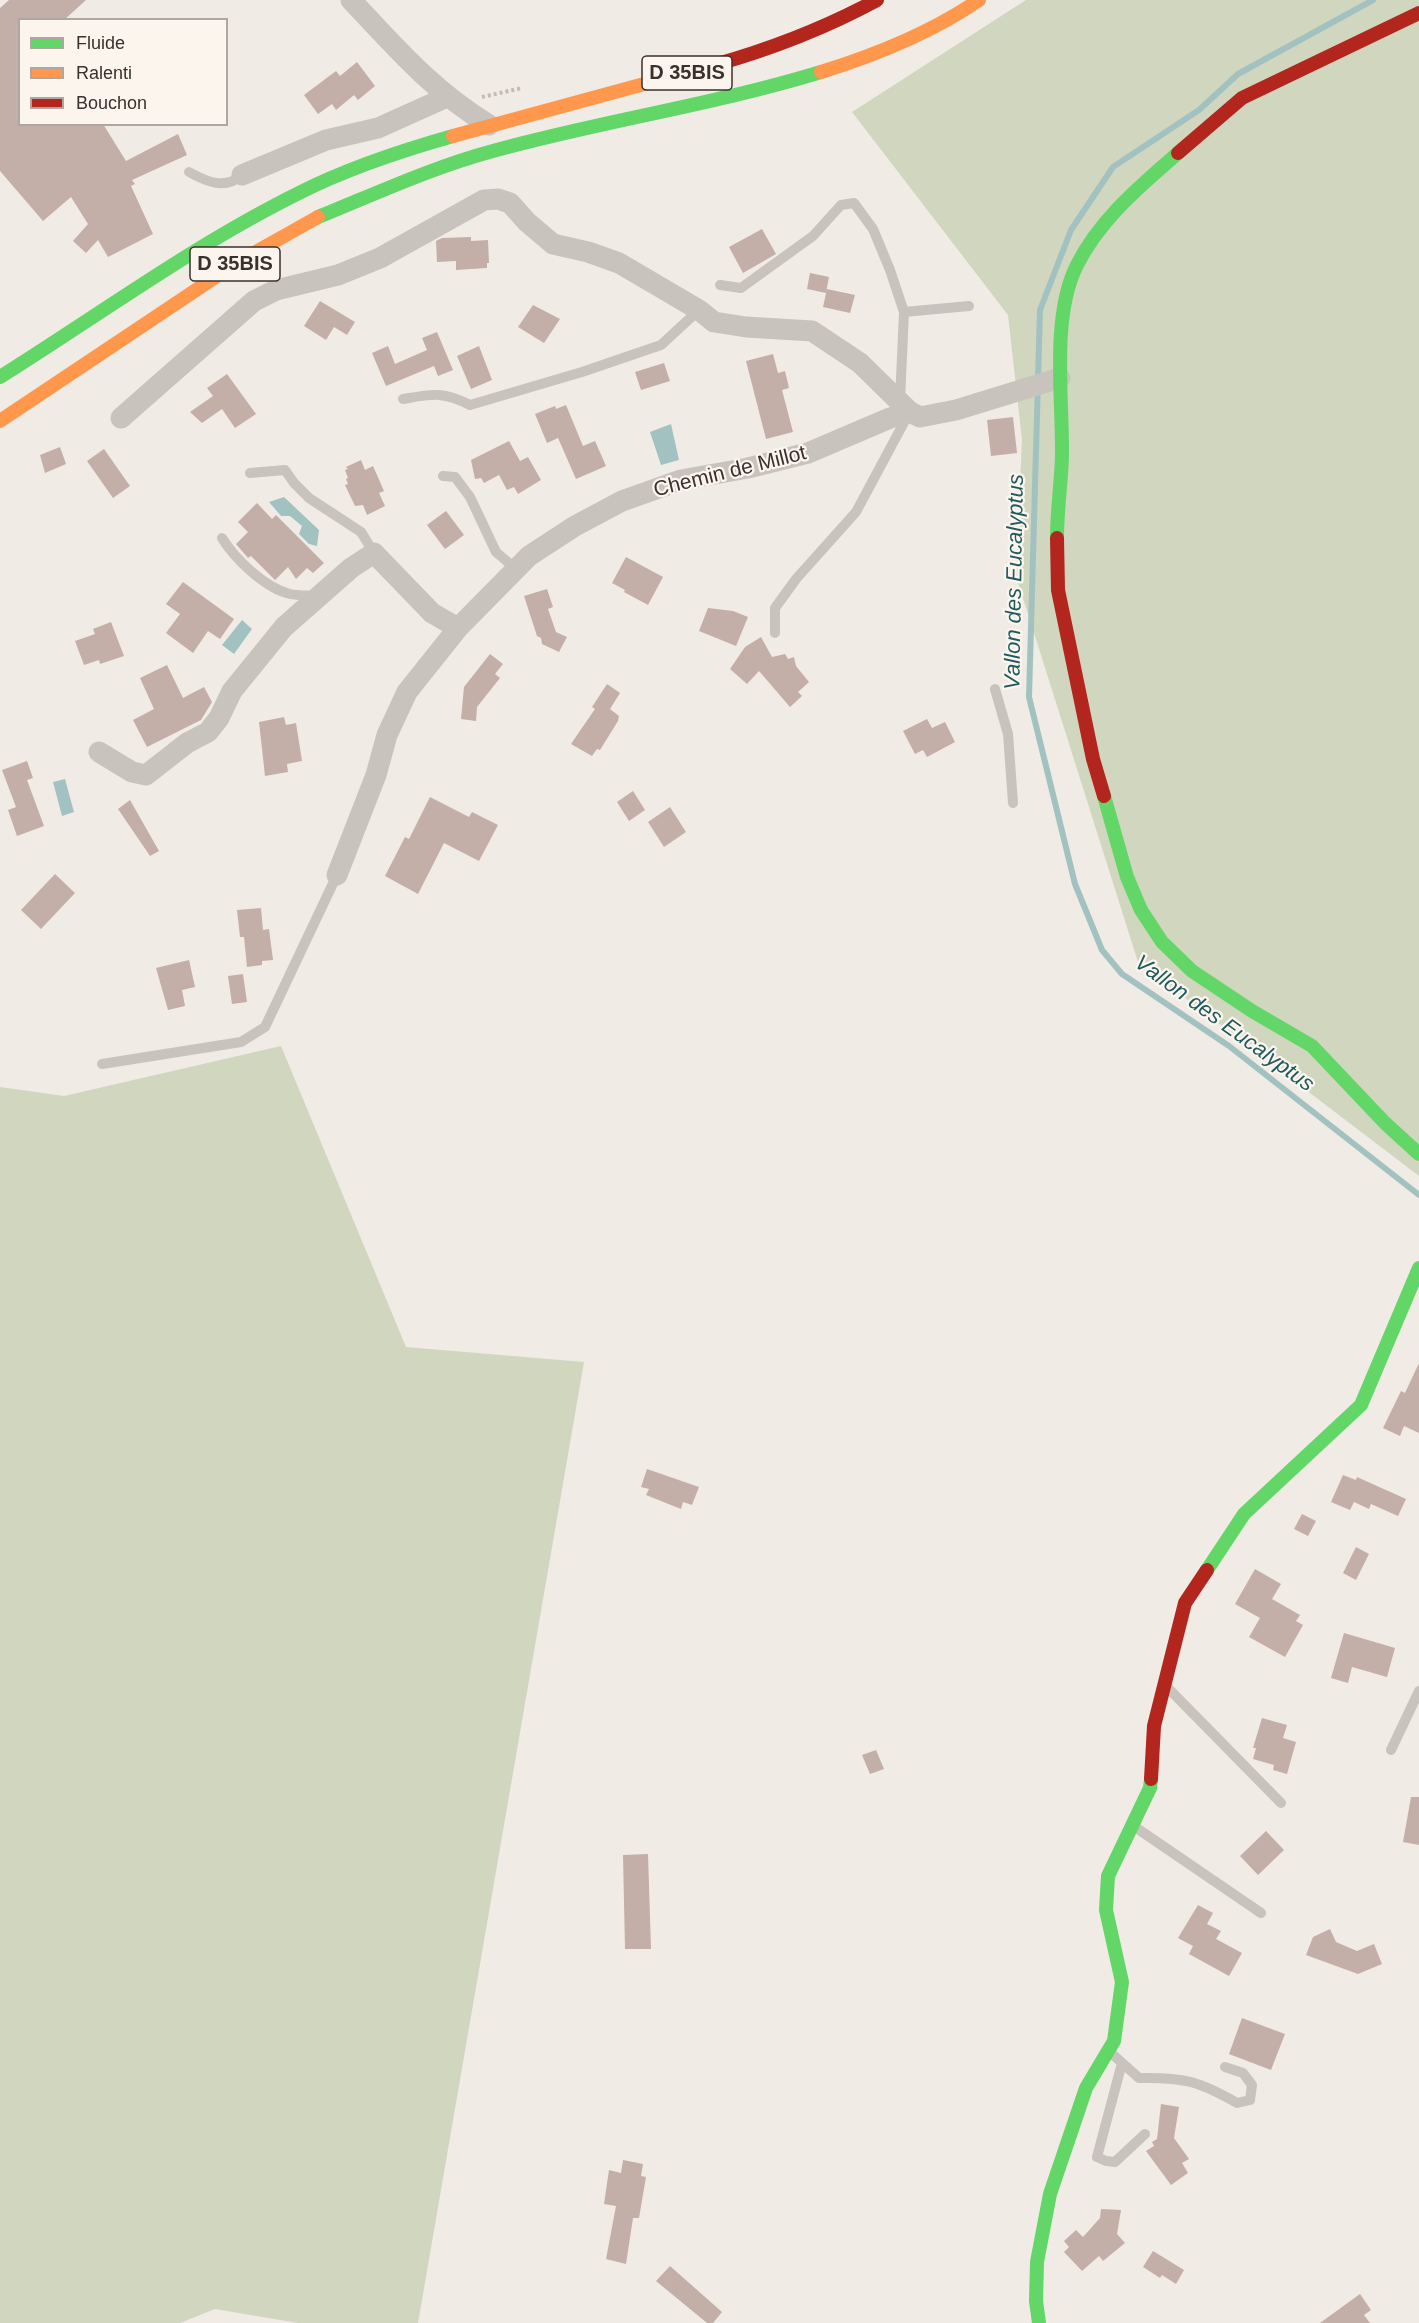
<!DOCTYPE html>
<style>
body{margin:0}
#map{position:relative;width:1419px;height:2323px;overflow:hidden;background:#f0ebe5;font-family:Arial,sans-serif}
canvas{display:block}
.legend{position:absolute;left:18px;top:18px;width:210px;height:108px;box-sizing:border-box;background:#fbf5ee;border:2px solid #aea6a0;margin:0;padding:8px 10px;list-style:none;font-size:18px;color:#3b302b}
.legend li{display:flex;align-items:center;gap:12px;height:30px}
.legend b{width:30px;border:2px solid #aea6a0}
</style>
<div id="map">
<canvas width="1419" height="2323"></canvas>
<ul class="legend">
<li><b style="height:8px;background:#63d668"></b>Fluide</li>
<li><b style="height:8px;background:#ff974d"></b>Ralenti</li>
<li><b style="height:8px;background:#b3261e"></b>Bouchon</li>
</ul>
</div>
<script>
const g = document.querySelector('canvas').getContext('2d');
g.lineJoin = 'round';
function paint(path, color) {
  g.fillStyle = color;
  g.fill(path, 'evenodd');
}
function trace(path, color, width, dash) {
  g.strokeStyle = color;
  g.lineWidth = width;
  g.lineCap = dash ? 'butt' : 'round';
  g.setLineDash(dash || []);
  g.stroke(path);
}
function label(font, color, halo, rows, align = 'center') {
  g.font = font + ' Arial,sans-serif';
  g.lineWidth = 4.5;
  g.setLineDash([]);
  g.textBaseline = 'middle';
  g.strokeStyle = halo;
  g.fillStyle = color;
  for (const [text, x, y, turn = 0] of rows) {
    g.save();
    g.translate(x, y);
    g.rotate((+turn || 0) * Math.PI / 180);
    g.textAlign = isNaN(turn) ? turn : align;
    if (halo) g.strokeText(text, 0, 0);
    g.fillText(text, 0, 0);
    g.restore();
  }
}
paint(new Path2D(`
 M1026,0h393v1176l-281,-214 -122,-386 6,-136 -14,-125 -156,-203z
 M281,1046l125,301 178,15 -166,961h-120l-83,-14 -35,14h-180v-1236l64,9z`), '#d1d6bf');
paint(new Path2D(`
 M671,424l8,36 -18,5 -11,-33z
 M284,497l35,33 -2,16 -8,-2 -10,-10 3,-8 -12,-10h-9l-12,-14z
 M242,620l10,9 -18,25 -12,-9z
 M65,779l9,33 -12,4 -9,-34z`), '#a1c2c1');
trace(new Path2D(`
 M1373,0l-135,74 -39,36 -86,57 -42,63 -31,80 -11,387 46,187 27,66 20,24 107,72 190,149`), '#a1c2c1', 6);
paint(new Path2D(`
 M9,0h77l-22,20h-44v104h83l23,37 52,-27 9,21 -55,25 3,4 -4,2 22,48 -45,23 -10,-17 -12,13 -13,-12 15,-17 -17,-27 -28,24 -43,-50v-163z
 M357,62l18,24 -17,14 -4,-5 -18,15 -4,-6 -14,10 -14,-19 32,-24 4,5z
 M762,229l14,25 -33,19 -14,-26z
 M471,237v4l17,-1 1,23h-2v5l-31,2v-9l-19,1 -1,-21 6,-3z
 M810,273l19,4 -3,16 -19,-4z
 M827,289l28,6 -5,18 -27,-6z
 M320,301l35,21 -8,13 -13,-8 -8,13 -22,-14z
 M533,305l27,14 -16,24 -26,-16z
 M437,332l16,38 -15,6 -4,-10 -48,20 -14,-33 16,-7 7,18 32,-14 -5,-12z
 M479,346l13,34 -21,9 -14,-33z
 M773,354l5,19 7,-2 4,17 -7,2 11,42 -27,7 -20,-78z
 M664,363l6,18 -29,9 -6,-18z
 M227,374l29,40 -21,14 -13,-19 -20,14 -12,-11 23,-16 -6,-8z
 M566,405l17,41 12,-5 11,25 -30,13 -18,-41 -11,5 -12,-29 20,-8 1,3z
 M1013,417l4,36 -26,3 -4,-36z
 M509,441l11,20 8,-4 13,23 -23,14 -4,-7 -7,3 -8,-15 -15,8 -3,-5 -6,1 -4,-19z
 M60,447l6,17 -21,9 -5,-18z
 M104,449l26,37 -17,12 -26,-37z
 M361,460l4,10 8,-4 11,25 -5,2 6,13 -18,9 -4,-10 -8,1 -10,-21 3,-1 -2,-5 2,-1 -3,-8 3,-1 -2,-2z
 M257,503l15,16 4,-4 48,48 -11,10 -6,-5 -11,11 -8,-12 -13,13 -24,-24 -3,2 -12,-14 12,-12 -10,-10z
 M446,511l18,24 -19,14 -18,-24z
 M626,557l37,20 -15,28 -24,-13 1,-2 -13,-7z
 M183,582l51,37 -14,20 -12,-8 -15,22 -27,-20 14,-19 -14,-10z
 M547,589l6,18 -5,2 8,23 11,5 -8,15 -17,-8 -1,-6 -4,-2 -13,-40z
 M708,608l25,3 15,6 -12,29 -37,-15z
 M111,622l13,34 -24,8 -1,-4 -15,5 -9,-24 20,-7 -2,-5z
 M761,637l11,20 13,-3 3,5 6,-2 2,9 13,16 -11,10 4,4 -12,11 -31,-36 -12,13 -17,-15 15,-22z
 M490,654l13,10 -8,10 5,4 -23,29 -1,14 -15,-2 3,-32z
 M167,665l16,33 21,-11 8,15 -11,18 -54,27 -14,-27 21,-11 -14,-31z
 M607,684l13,9 -10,16 9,7 -1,5 -18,29 -3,-1 -5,7 -21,-12 24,-35 -3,-2z
 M284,717l2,8 10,-2 6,38 -15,3 1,8 -23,4 -6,-54z
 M927,719l5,9 13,-6 10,20 -28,15 -4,-7 -8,4 -12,-23z
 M27,761l6,17 -6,2 17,46 -27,10 -9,-26 8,-3 -14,-37z
 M633,791l12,19 -16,11 -12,-19z
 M430,797l39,20 3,-5 26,13 -19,36 -35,-18 -26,51 -33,-18 20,-39 4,2z
 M130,800l29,51 -9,5 -32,-47z
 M670,807l16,25 -22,15 -16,-25z
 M55,874l20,19 -34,36 -20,-19z
 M261,908l2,22 6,-1 4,31 -11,1v4l-15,2 -3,-30h-4l-3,-27z
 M189,960l6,27 -13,3 3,16 -17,4 -12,-42z
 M243,974l4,28 -15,2 -4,-28z
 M1419,1363v70l-15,-7 -4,10 -17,-8 18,-37 4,2z
 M647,1469l52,18 -7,18 -9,-3 -2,7 -35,-14 3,-6 -8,-2z
 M1343,1475l13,5 1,-3 49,22 -8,17 -27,-12 -2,5 -15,-7 -4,8 -19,-8z
 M1302,1514l14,7 -8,15 -14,-7z
 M1356,1547l13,7 -13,26 -13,-7z
 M1255,1569l26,15 -9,15 28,16 -4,6 7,4 -18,32 -36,-20 11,-19 -25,-14z
 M1344,1633l51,15 -8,29 -35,-10 -4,16 -17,-5z
 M1262,1718l25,7 -4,13 13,4 -9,32 -14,-4 1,-5 -21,-6 3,-11h-3z
 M876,1750l8,19 -14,5 -8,-19z
 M1411,1797h8v48l-16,-3z
 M1266,1831l18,19 -26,25 -18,-19z
 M648,1854l3,95h-26l-2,-94z
 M1198,1905l15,8 -6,11 14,7 -5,8 26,14 -13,23 -40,-22 4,-8 -15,-8z
 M1330,1929l6,13 21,9 17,-7 8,20 -24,10 -52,-19 7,-18z
 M1242,2018l43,16 -14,36 -42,-16z
 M1161,2104l18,3 -5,31 15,21 -7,4 6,10 -17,12 -25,-34 8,-5 -2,-4 5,-3z
 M623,2160l20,4 -2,12 5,1 -7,41h-6l-7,46 -20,-5 10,-53 -12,-2 5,-34 12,3z
 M1101,2209l20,1 -4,24 8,9 -22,18 -4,-5 -17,15 -18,-19 5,-5 -5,-6 12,-11 7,7 17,-19z
 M1153,2251l31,19 -8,14 -14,-9 -2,3 -17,-11z
 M670,2266l52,46 -9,11h-6l-51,-42z
 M1360,2294l11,16 -7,5 6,8h-50z`), '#c3afa7');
trace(new Path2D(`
 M482,97l40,-9`), '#c2bbb6', 4, [3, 3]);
trace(new Path2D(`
 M189,172c18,10 36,18 53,3
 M720,285l21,3 72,-52 28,-31 13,-2 19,26 17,41 14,42 -4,89
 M904,312l65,-6
 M403,399c29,-5 40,-8 67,6l112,-33 79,-27 38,-35
 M250,473l35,-3 9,13 15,15 52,34 13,21
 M443,476l12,1 15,20 26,55 20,17
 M222,538c13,21 43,50 68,56 9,2 19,1 28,2
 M775,633v-25l21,-29 60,-67 52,-97
 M995,689l13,45 5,69
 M102,1064l139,-22 24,-15 72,-152
 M1167,1687l114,116
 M1391,1750l28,-59
 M1135,1827l126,86
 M1111,2053l28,25c44,-1 60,3 98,25l13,-3 2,-15 -9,-12 -18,-6
 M1122,2063l-25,94 9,4 9,1 30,-28`), '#c9c3be', 10);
trace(new Path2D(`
 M351,0c45,48 81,90 138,125
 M242,175l84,-35 52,-12 69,-31
 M121,418l133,-117 22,-11 62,-15 42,-17 104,-58 14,-1 12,4 17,19 26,22 35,8 31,11 80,47 15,12 32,5 66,4 48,32 50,49
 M99,752l33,20 14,3 41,-32 21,-11 11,-14 13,-27 52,-64 67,-59 23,-15 58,60 26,15
 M337,875l39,-100 11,-40 20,-43 51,-64 71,-72 46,-30 47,-25 59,-21 67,-12 60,-15 82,-35 20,-6 10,5 36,-7 104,-32`), '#c9c3be', 21);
trace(new Path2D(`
 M318,217c57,-23 115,-50 175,-66 108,-30 220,-46 328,-79
 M0,377c99,-62 194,-132 299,-184 49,-25 101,-42 154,-57
 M1057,538c0,-27 4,-54 5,-81 1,-56 -11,-138 14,-190 23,-47 63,-80 102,-114
 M1104,796l23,81 14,33 21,32 30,29 60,40 60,35 73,77 34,31
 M1207,1570l37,-56 117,-109 58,-137
 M1039,2323l-3,-22 1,-39 13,-68 36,-106 28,-47 8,-59 -16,-72 2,-34 42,-88 1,-9`), '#63d668', 14);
trace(new Path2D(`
 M821,72c55,-17 110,-39 158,-72
 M453,136l261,-71
 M0,421l238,-159 80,-45`), '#ff974d', 14);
trace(new Path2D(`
 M714,65c57,-16 111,-37 163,-65
 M1178,153l64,-55 177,-85
 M1057,538l1,52 35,169 11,37
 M1151,1779l3,-53 31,-123 22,-33`), '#b3261e', 14);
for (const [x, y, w] of [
 [687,73,90],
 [235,264,90]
]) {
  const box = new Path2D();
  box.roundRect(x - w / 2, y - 17, w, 34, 4.5);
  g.fillStyle = '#fbf5ee';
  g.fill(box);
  trace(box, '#3b302b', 1.5);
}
label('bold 20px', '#3b302b', null, [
 ["D 35BIS",687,73],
 ["D 35BIS",235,264]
]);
label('21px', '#3b302b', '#fbf5ee', [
 ["Chemin de Millot",730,472,-14]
]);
label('italic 22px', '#1f5a5e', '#fbf5ee', [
 ["Vallon des Eucalyptus",1015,582,-89],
 ["Vallon des Eucalyptus",1224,1024,36]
]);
</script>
